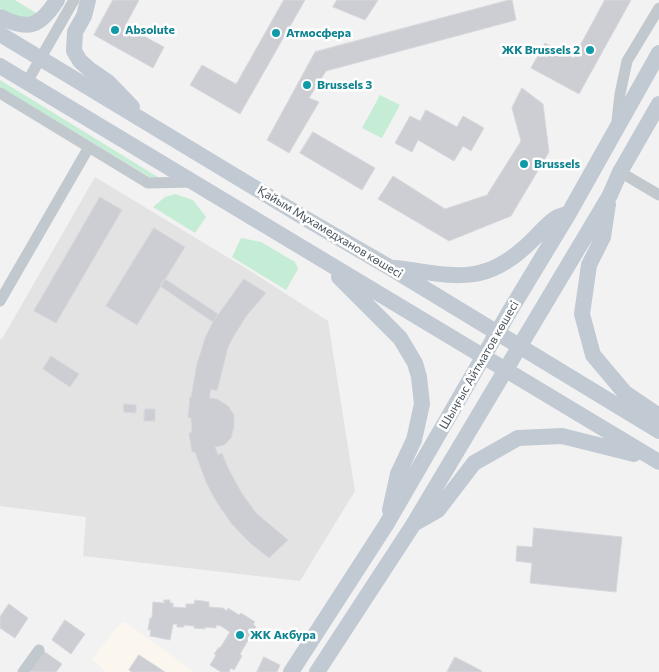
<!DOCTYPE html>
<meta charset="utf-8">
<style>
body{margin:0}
canvas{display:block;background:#f3f2f2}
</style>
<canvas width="659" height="672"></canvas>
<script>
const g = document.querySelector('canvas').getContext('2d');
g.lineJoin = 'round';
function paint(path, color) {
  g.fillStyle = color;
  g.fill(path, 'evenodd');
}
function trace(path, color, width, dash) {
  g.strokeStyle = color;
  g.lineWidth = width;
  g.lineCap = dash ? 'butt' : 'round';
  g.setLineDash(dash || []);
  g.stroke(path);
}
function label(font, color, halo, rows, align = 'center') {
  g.font = font + ' Commissioner,sans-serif';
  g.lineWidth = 5;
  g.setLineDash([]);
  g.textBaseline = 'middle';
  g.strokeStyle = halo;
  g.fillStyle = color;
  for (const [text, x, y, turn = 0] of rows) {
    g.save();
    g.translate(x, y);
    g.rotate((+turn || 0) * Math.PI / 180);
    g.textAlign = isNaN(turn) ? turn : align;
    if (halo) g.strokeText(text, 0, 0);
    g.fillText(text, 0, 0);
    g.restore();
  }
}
paint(new Path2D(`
 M125,622l69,50h-88l-14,-13 27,-34z`), '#fbf7ee');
paint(new Path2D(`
 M95,177l157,95 76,49 27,170 -55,90 -217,-25 3,-39 -86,-11v-167h2z`), '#e4e3e3');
paint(new Path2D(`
 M0,0h15l21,13 -2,5h-17l-17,-10z
 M0,80l161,99h-8l-153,-92z
 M380,95l20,10 -18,33 -20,-10z
 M175,194l18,6 13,17 -11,16 -42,-26 12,-10z
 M241,238l20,4 34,20 3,7 -12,21 -54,-33z`), '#c5ecd4');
const building = new Path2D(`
 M113,0h26l-14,26 39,21 -11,21 -59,-33z
 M284,0h21l-65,114 -50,-29 12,-20 34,19z
 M337,0h41l-13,20 -32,-13z
 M509,0h3l4,20 -190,51 -17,27 10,4 -30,51 -22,-13 48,-88z
 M605,0h26l-52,94 -48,-26 14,-25 28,15z
 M522,88l21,16 6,48 -38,64 -62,25 -71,-42 15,-23 52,33 42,-14 34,-54 -9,-33z
 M426,110l31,17 6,-11 21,12 -13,23 -8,-5 -9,15 -36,-21 -6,12 -17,-9 15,-27 10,5z
 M313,132l62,36 -13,22 -62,-37z
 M100,197l22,13 -66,113 -22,-12z
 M154,228l31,19 -48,78 -31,-19z
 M165,279l53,35 -5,8 -53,-36z
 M244,279l22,14 -19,22 -12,19 -7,13 -11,44 -6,-2 -2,9 8,1 11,7 6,9v12l-3,11 -7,7 -9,2 3,8 4,-2 6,15 13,24 15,21 32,27 -19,18 -19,-15 -19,-20 -15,-22 -10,-19 -11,-30h-3l-3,-19 3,-1 -1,-14 -3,-1 2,-20h1l6,-33 8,-26 8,-16z
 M51,356l28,18 -9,13 -27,-18z
 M124,404l12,1v8l-12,-1z
 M145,409h10v12h-11z
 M534,528l88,9 -6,55 -86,-9 2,-20 -16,-2 1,-15 15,1z
 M164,600h6v3h3v4l13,1v-4h8l1,-4 14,2v5l14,1 4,3 1,-3 11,7 2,-2 14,9 -2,2 3,3 -16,27 2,2 -8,14 -3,-2 -2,4h-8l-11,-7 6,-10 -2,-1 5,-7 1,1 10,-16 -9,-6 -5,-1v3l-11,-1v2l-11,-1v-2l-10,-1v2h-7v-3h-4l-3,16 -20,-4 1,-6h-3l2,-12h2l1,-16 11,1z
 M9,604l19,14 -13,20 -15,-10v-11z
 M65,620l20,14 -14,20 -19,-14z
 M42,650l20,14 -6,8h-24l-4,-2z
 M139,655l26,17h-33l-3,-2z
 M264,657l16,8 -3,7h-20z
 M455,657l27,14 -1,1h-34z`);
paint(building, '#ccced3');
trace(building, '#d6d8dc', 1);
trace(new Path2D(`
 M27,82l47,-82
 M0,93l148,90 44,-1
 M617,121l3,-27 7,-33 32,-53
 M620,172l39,23
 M0,301l89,-154
 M23,672l16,-22`), '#c1c9ce', 11);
trace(new Path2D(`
 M88,0l-4,16 -9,16 -1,19 6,10 9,8 19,13 24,25
 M0,17c28,14 40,10 57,-17
 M0,34l308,186 81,47 270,164
 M0,66l659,396
 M608,204l-5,33 -14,28 -7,49 11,41 32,38 34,23
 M395,268c54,6 85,20 130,-21 9,-7 22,-24 31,-29 3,-2 7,-3 11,-4
 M339,277l61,61 15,25 4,14 3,27 -8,36 -16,34 -8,36
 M415,523l23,-13 36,-47 44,-25 44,-2 72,18
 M291,672l95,-147 122,-211 61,-101 90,-160
 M317,672l96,-147 197,-330 10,-23 39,-68`), '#c1cad3', 16);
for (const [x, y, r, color] of [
 [115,30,5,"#0f9aa8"],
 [276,33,5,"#0f9aa8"],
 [590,50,5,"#0f9aa8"],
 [307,85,5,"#0f9aa8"],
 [524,164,5,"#0f9aa8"],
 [240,635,5,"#0f9aa8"]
]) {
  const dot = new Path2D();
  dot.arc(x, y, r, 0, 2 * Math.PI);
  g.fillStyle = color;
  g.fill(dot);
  trace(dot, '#fff', 2);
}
label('bold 12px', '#0d838f', '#fff', [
 ["Absolute",125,30],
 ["Атмосфера",286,33],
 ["ЖК Brussels 2",580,50,"right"],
 ["Brussels 3",317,85],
 ["Brussels",534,164],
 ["ЖК Акбура",250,635]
], 'left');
label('12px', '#4b555d', '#fff', [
 ["Қайым Мұхамедханов көшесі",330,232,31],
 ["Шыңғыс Айтматов көшесі",479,365,-60]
]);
</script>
